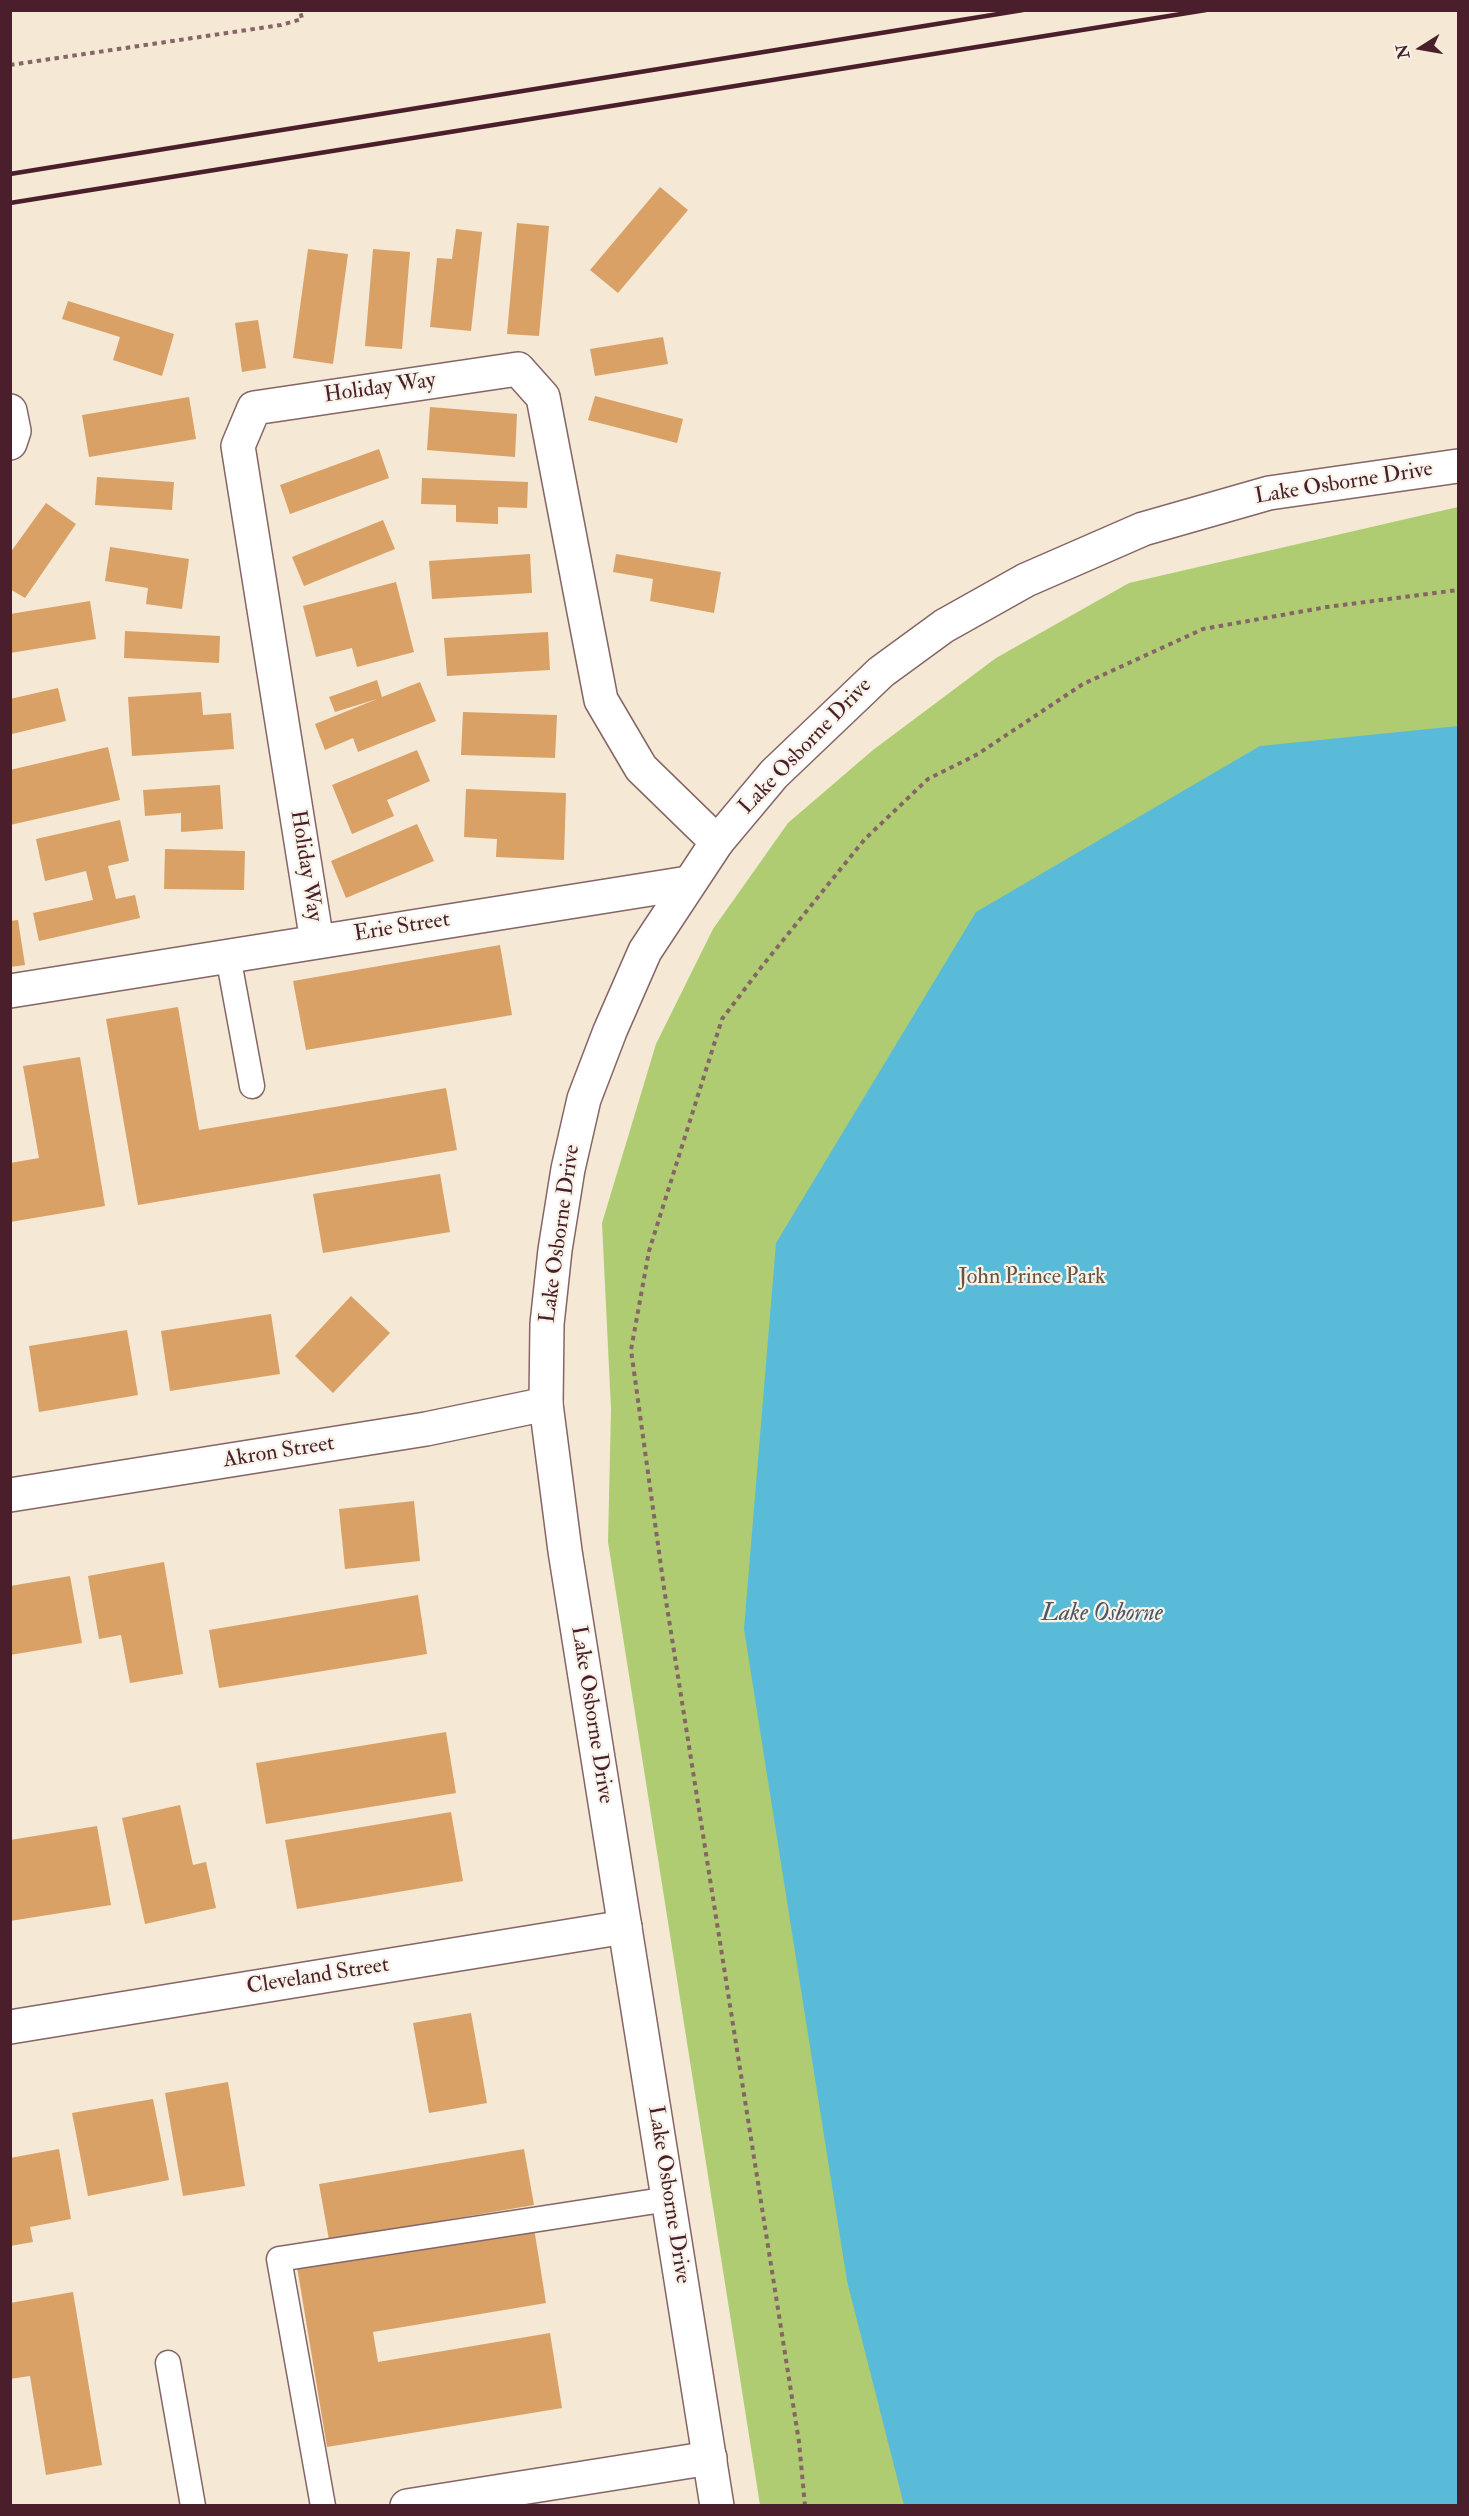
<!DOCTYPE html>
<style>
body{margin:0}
#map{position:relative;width:1469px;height:2516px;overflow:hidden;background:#f5e8d5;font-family:"IM FELL Double Pica",serif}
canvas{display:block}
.frame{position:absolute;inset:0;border:12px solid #4a1f2b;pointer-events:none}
.north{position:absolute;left:1391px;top:18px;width:60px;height:60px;-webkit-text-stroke:4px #f7f3e8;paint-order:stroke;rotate:259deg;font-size:16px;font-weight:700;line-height:24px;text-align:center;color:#4a1f2b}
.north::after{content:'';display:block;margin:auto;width:21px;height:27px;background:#4a1f2b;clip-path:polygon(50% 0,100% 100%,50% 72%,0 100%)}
</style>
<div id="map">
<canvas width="1469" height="2516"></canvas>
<div class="frame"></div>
<div class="north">N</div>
</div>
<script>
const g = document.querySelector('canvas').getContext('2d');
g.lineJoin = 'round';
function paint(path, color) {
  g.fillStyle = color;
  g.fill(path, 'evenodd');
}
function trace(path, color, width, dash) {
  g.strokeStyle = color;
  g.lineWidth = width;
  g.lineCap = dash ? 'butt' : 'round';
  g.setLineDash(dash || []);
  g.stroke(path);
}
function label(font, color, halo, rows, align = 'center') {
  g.font = font + ' "IM FELL Double Pica",serif';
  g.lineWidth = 4.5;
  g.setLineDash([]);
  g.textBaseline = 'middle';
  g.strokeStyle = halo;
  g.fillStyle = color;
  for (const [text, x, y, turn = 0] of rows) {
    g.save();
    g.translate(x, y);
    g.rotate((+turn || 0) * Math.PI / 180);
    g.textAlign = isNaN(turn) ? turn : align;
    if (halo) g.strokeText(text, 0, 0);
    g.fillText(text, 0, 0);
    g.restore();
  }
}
paint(new Path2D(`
 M1458,507v1998h-698l-152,-963 3,-133 -9,-186 54,-179 57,-115 75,-106 85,-73 123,-92 133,-75z`), '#afcc72');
paint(new Path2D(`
 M1458,726v1779h-554l-57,-224 -103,-652 32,-386 200,-331 284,-166z`), '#59bbd8');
paint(new Path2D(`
 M660,187l28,23 -70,83 -28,-23z
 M517,223l32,3 -10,110 -32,-2z
 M456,229l26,3 -11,99 -41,-4 7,-69 15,1z
 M308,249l40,5 -15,110 -40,-6z
 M373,249l37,3 -8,97 -37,-3z
 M68,301l106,33 -12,42 -49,-16 7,-23 -58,-18z
 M258,320l8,48 -24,4 -7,-49z
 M663,337l5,27 -73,12 -5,-27z
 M595,396l88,23 -6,24 -89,-23z
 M189,397l7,42 -107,18 -7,-42z
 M430,407l87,7 -2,43 -88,-7z
 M379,449l10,29 -99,36 -10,-29z
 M97,477l77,5 -2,28 -77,-5z
 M422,478l106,4 -1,26 -29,-1v17l-42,-2v-17l-35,-1z
 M46,503l30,21 -51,74 -15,-9v-36z
 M383,520l12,29 -91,37 -12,-29z
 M110,547l79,12 -7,50 -36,-5 2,-16 -43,-7z
 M530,554l2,39 -100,6 -3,-38z
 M616,554l105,18 -7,41 -64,-12 3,-22 -40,-7z
 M396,582l18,70 -57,15 -5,-19 -36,9 -13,-51z
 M90,601l6,38 -86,14v-39z
 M125,631l95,5 -1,27 -95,-5z
 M548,632l2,38 -103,6 -3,-38z
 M377,680l5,17 38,-15 16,39 -78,31 -5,-14 -28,12 -10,-26 62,-25 -42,13 -6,-15z
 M58,688l8,33 -54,13 -2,-35z
 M201,692l2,23 28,-2 3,36 -102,7 -4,-59z
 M463,712l94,3 -2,43 -94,-3z
 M108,747l12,53 -110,25v-55z
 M417,750l13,31 -43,19 7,16 -42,18 -20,-49z
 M220,785l3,44 -42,3v-19l-36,3 -2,-26z
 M466,789l100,4 -2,67 -68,-3 1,-18 -33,-2z
 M120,820l9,41 -21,5 8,33 19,-4 5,23 -101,23 -6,-28 60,-13 -7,-29 -41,10 -9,-42z
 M417,824l17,37 -88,37 -15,-37z
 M165,849l80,2 -1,39 -80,-1z
 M18,920l7,45 -15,2v-46z
 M500,945l12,70 -206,35 -13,-69z
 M178,1007l21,123 247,-42 11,62 -319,55 -32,-186z
 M80,1057l25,149 -95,16v-59l29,-5 -16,-92z
 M440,1174l10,58 -127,21 -10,-59z
 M351,1296l39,37 -57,60 -38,-37z
 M271,1314l9,60 -110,17 -9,-60z
 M127,1330l11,65 -99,17 -10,-66z
 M414,1501l6,60 -75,8 -6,-60z
 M164,1562l19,112 -53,9 -9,-48 -22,4 -11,-63z
 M70,1576l12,67 -72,12v-69z
 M418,1595l9,59 -208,34 -10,-58z
 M446,1732l10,61 -190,31 -10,-61z
 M180,1805l13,60 13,-3 10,46 -71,16 -23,-106z
 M451,1812l12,69 -166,28 -12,-69z
 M97,1826l14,79 -101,16v-81z
 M471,2013l16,90 -58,10 -16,-90z
 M228,2082l17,104 -62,10 -18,-103z
 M153,2099l16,81 -81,16 -16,-83z
 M59,2149l12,70 -41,8 3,15 -23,4v-88z
 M524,2149l10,56 -205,35 -10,-56z
 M534,2228l12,75 -173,29 5,30 172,-29 12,75 -235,39 -30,-180z
 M73,2292l29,173 -56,10 -16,-99 -20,3v-76z`), '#d9a165');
const service = new Path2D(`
 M228,956l24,130
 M168,2363l25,143
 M323,2506l-44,-247 390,-60`);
const minor = new Path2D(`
 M10,411l4,20 -4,12
 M317,942l-79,-496 16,-38 264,-39 25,28 58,303 40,68 76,74
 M10,991l678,-108
 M10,1495l416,-66 120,-25
 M10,2027l615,-100
 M407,2506l303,-48`);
const tertiary = new Path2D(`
 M717,2506l-152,-955 -19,-147 1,-80 8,-74 13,-81 16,-70 26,-68 35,-80 72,-109 57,-68 107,-102 63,-46 82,-46 117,-51 126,-36 189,-27`);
trace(service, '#866566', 27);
trace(minor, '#866566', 36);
trace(tertiary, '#866566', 36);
trace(new Path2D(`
 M10,65l271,-40 21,-6 -2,-9
 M805,2506l-6,-64 -135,-854 -33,-238 18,-99 73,-232 41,-54 102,-126 63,-60 50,-25 105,-70 120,-55 124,-22 131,-17`), '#866566', 4, [4.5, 4.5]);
trace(service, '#fff', 24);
trace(minor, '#fff', 33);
trace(tertiary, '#fff', 33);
trace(new Path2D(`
 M10,174l1013,-164
 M10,203l1196,-193`), '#4a1f2b', 4.5);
label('22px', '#4a1f2b', '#f7f3e8', [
 ["Holiday Way",380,389,-8],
 ["Lake Osborne Drive",1344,484,-9],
 ["Lake Osborne Drive",806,747,-46],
 ["Holiday Way",305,866,81],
 ["Erie Street",402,928,-9],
 ["Lake Osborne Drive",561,1234,-82],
 ["Akron Street",279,1453,-9],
 ["Lake Osborne Drive",591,1715,81],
 ["Cleveland Street",318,1977,-9],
 ["Lake Osborne Drive",668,2195,81]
]);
label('22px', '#685340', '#f7f3e8', [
 ["John Prince Park",1032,1278]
]);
label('italic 24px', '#4f5668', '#f7f3e8', [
 ["Lake Osborne",1102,1615]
]);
</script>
